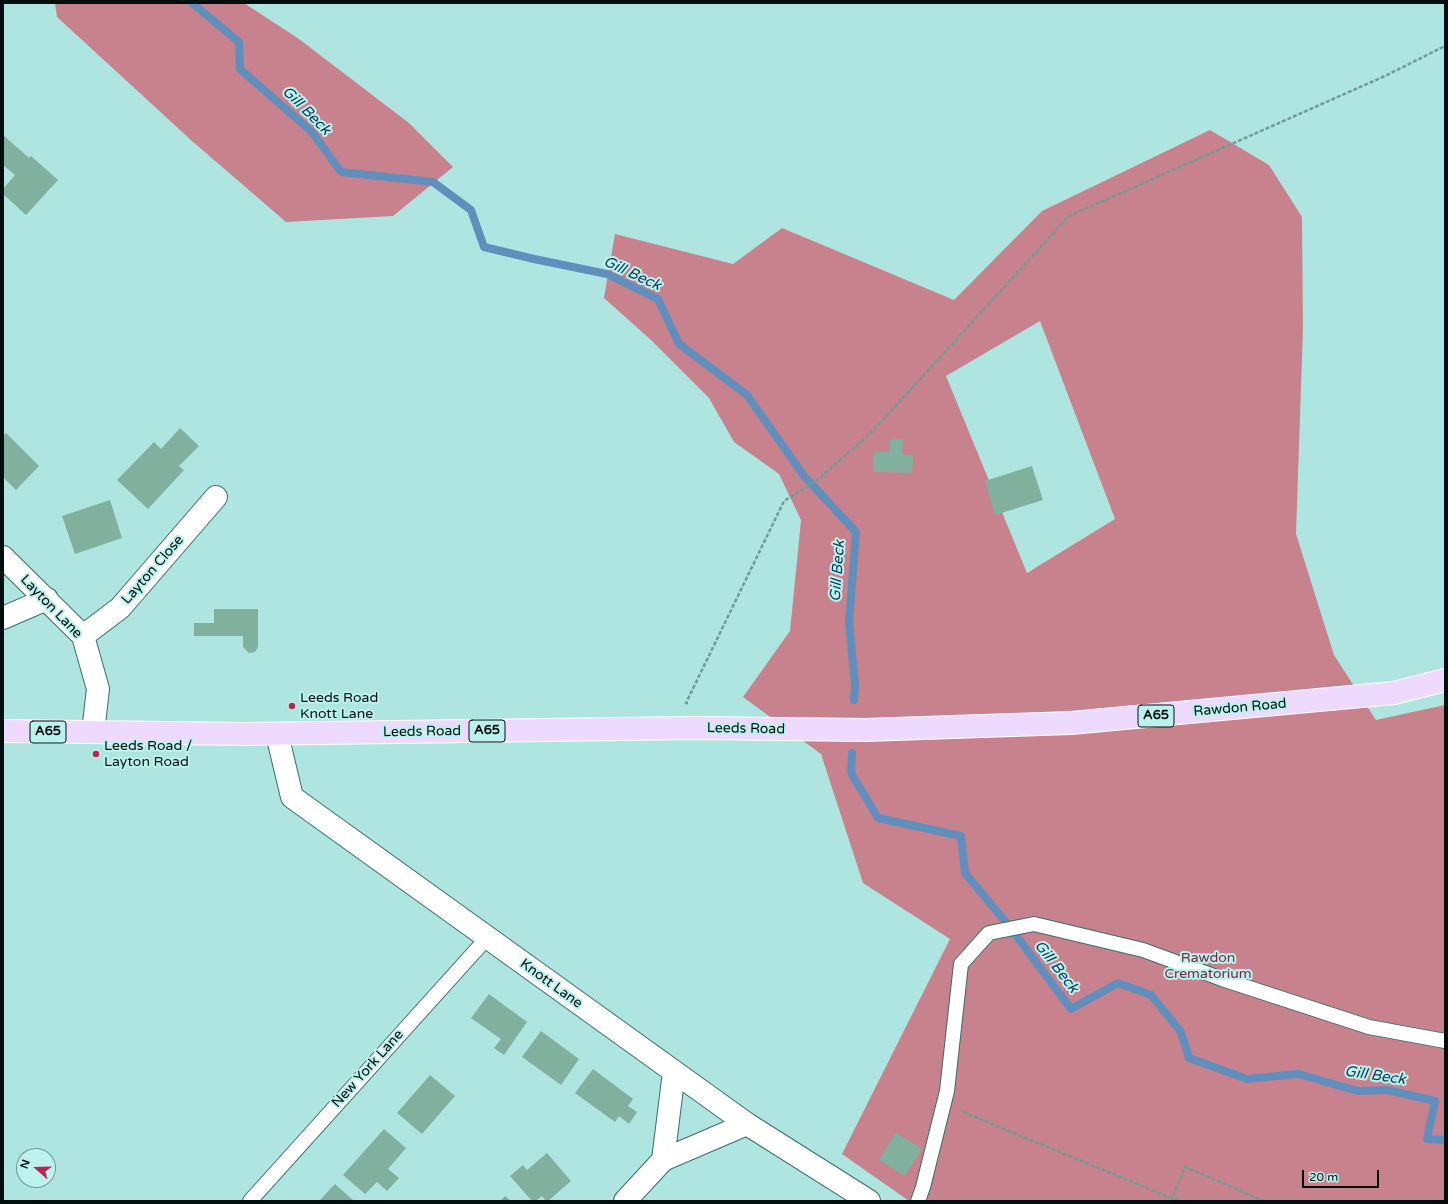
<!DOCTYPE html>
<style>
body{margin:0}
#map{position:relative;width:1448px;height:1204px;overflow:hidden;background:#afe5e0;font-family:"Varela Round",sans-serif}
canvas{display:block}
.frame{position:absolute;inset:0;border:4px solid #000f0e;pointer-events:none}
.north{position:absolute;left:16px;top:1148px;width:40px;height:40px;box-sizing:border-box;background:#bcf2ed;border:1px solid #719794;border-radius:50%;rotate:290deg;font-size:11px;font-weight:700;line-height:16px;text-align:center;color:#000f0e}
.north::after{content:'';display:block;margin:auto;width:14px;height:18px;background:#b62652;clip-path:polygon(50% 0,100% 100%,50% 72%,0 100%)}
.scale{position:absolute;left:1302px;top:1170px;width:77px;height:18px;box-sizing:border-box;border:2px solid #000f0e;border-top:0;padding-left:5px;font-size:12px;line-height:14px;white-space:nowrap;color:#000f0e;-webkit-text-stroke:3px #bcf2ed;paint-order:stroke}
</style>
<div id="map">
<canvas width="1448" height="1204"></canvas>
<div class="frame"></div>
<div class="north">N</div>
<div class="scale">20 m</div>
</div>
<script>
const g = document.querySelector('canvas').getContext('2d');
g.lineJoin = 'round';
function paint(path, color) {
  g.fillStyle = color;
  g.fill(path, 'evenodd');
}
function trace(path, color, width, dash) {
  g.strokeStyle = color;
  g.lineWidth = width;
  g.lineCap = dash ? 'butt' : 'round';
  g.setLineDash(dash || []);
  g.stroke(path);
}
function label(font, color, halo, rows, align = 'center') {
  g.font = font + ' "Varela Round",sans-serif';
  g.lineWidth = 4;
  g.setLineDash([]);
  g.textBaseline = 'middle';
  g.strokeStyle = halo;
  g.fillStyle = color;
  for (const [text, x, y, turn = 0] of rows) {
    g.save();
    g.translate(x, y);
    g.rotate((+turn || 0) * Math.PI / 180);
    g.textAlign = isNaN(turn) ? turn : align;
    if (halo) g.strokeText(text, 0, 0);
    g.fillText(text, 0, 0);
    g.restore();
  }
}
paint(new Path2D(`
 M55,3h189l55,36 110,84 44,44 -60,49 -107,6 -94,-81 -135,-124z
 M1210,130l59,35 33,52 1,111 -7,206 38,121 42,65 69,-15v496h-536l-67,-47 108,-215 -87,-56 -42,-129 -78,-57 47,-66 11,-111 -22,-46 -45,-32 -25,-44 -58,-58 -47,-42 11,-64 118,30 49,-36 172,72 88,-89zM1040,321l75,198 -88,54 -81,-197z`), '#c8828d');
trace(new Path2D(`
 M192,3l47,39 1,27 72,63 29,40 92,10 38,28 13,37 50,12 73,15 51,25 21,45 68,51 57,81 52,56 -7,90 6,63 -1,15
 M852,753l-1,20 27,45 83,18 4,37 44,53 62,83 47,-26 33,12 30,37 8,26 58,21 51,-5 60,17 29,-1 48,11 -8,38 18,1`), '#608fbd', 8);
paint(new Path2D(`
 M3,135l26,23 2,-2 27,24 -32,35 -23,-21v-5l12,-14 -12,-10z
 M180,428l19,18 -20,20 5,4 -36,39 -31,-29 37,-38 7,7z
 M6,433l33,33 -23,24 -13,-13v-41z
 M890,439h13l-1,15 11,1 -1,18 -39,-1 1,-20h16z
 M1032,466l11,34 -48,15 -10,-34z
 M110,500l12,38 -47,16 -13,-38z
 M214,609h44v38l-3,5 -6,1 -6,-6v-11h-49v-13h20z
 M489,994l38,28 -23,33 -10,-7 7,-9 -30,-21z
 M541,1031l38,28 -18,26 -39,-28z
 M593,1069l40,30 -5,7 9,6 -8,12 -10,-8 -4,6 -40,-29z
 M430,1075l25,21 -33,38 -25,-21z
 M384,1129l22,19 -18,21 11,9 -12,13 -10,-9 -12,12 -22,-19z
 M896,1133l26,16 -17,27 -26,-16z
 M547,1153l24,28 -23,20h-2l-4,-5 -6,5h-4l-22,-25 13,-11 4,5z
 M335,1184l19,17h-35z
 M505,1196l6,5h-11z`), '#82b09e');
const lane = new Path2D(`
 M250,1201l237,-263
 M918,1201l5,-14 24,-96 14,-127 28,-31 45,-9 109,26 79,29 147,48 76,14`);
const street = new Path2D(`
 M3,557l80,79 15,53 -5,43
 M3,618l44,-19
 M83,636l37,-28 96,-111
 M277,734l15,63 455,327 122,77
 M663,1160l11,-88
 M625,1201l38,-41 84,-36`);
const primary = new Path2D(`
 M3,731l243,3 450,-6 169,2 206,-7 323,-30 51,-13`);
trace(lane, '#3a6e6a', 16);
trace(street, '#3a6e6a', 24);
trace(primary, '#fff', 24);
trace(new Path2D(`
 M688,703h-2l98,-202 32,-20 54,-47 199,-218 316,-140 60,-30
 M963,1112l215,89
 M1171,1201l14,-34 79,34`), '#729b97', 2.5, [4, 2]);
trace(lane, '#fff', 14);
trace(street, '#fff', 22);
trace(primary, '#eedafe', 22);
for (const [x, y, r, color] of [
 [292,706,4,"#b62652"],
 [96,754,4,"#b62652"]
]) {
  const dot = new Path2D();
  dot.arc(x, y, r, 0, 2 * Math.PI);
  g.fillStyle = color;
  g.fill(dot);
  trace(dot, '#bcf2ed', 1.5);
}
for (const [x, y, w] of [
 [1156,716,36],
 [487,731,36],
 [48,732,36]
]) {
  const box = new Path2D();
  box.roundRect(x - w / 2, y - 11, w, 22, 3);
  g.fillStyle = '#bcf2ed';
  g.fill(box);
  trace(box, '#000f0e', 1);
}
label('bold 13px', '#000f0e', null, [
 ["A65",1156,716],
 ["A65",487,731],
 ["A65",48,732]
]);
label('14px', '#000f0e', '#bcf2ed', [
 ["Layton Close",153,570,-49],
 ["Layton Lane",51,607,46],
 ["Rawdon Road",1240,708,-5],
 ["Leeds Road",746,729,1],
 ["Leeds Road",422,732,-1],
 ["Knott Lane",551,984,36],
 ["New York Lane",368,1069,-48]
]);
label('14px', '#000f0e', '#bcf2ed', [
 ["Leeds Road",300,698],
 ["Knott Lane",300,714],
 ["Leeds Road /",104,746],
 ["Layton Road",104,762]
], 'left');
label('14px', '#7b273c', '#bcf2ed', [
 ["Rawdon",1208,958],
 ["Crematorium",1208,974]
]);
label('italic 15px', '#133656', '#bcf2ed', [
 ["Gill Beck",306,111,45],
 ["Gill Beck",632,274,25],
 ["Gill Beck",838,571,-86],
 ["Gill Beck",1056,967,52],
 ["Gill Beck",1375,1076,8]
]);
</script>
